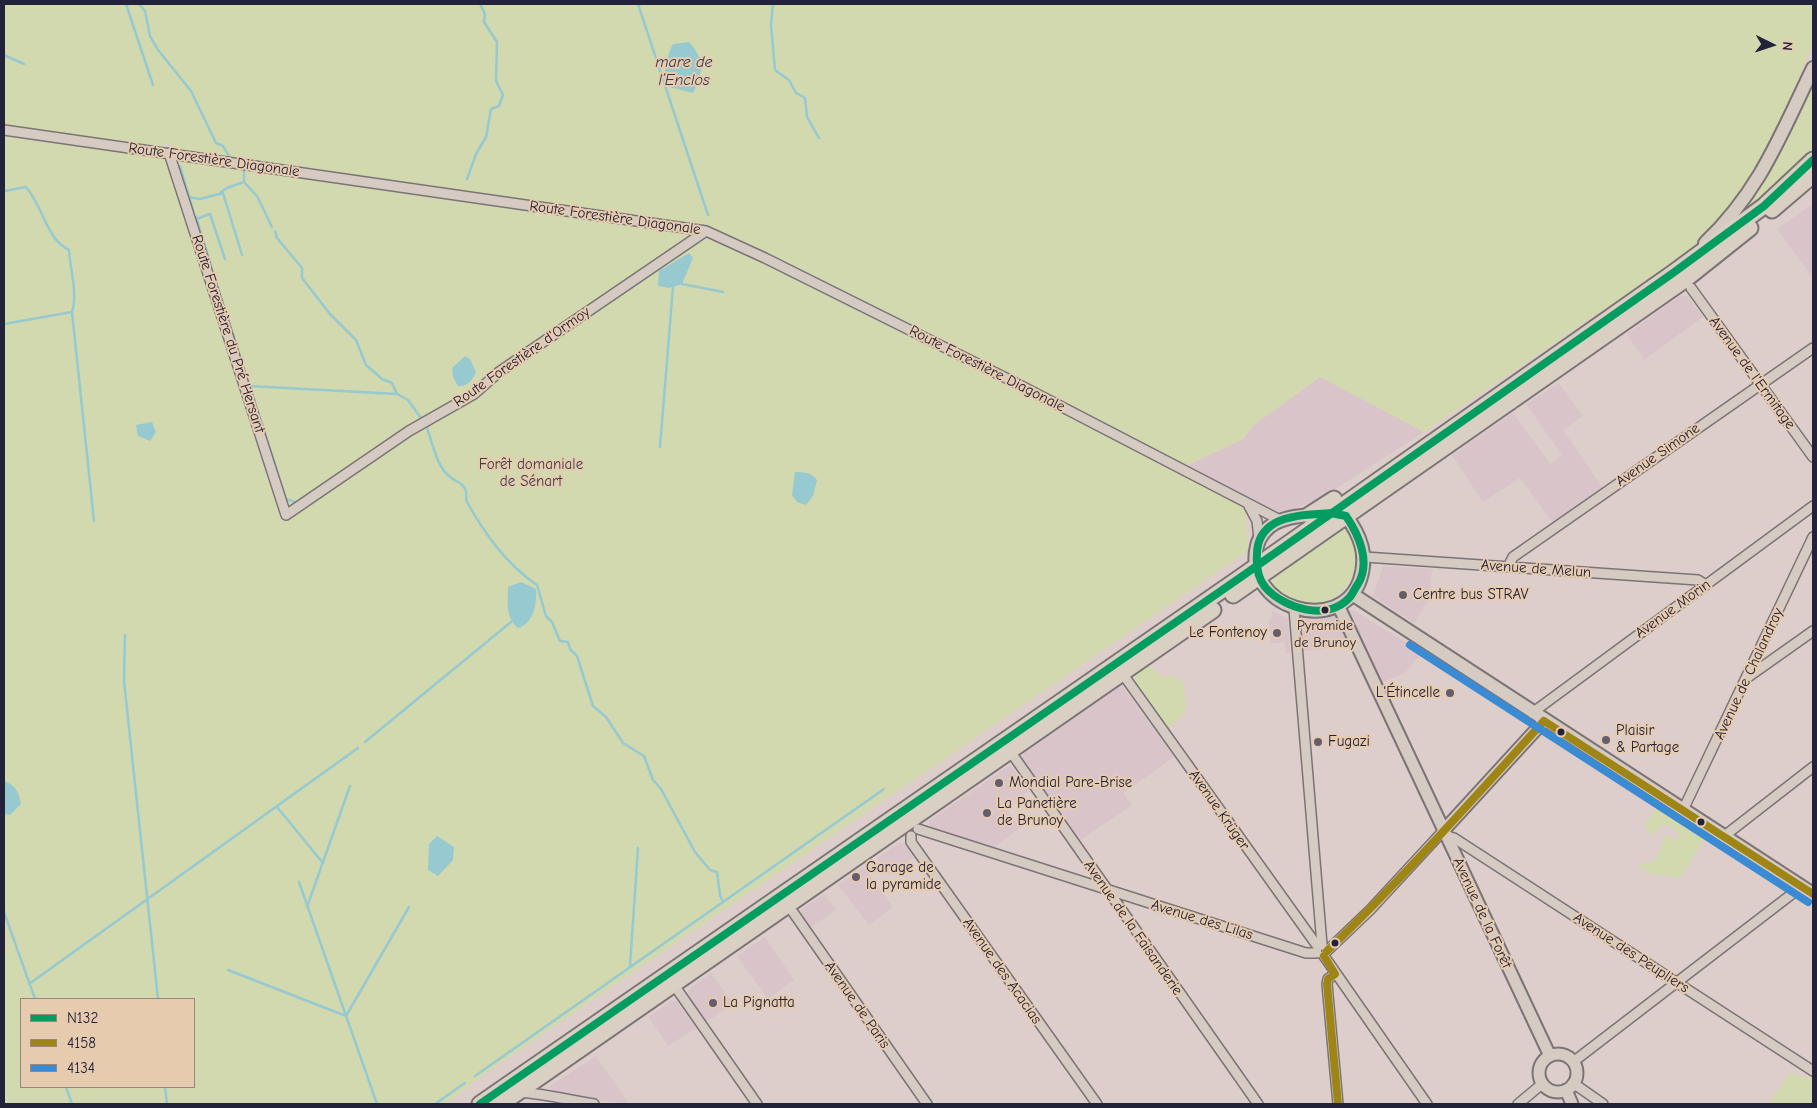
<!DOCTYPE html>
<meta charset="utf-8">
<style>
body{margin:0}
#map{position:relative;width:1817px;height:1108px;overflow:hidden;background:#ddcecb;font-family:"Comic Neue",sans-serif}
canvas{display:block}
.frame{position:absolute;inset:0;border:5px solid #22223b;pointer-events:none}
.legend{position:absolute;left:20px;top:998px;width:175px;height:90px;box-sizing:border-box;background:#e7cbae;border:1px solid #988780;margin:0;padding:6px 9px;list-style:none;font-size:15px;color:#22223b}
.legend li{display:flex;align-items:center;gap:10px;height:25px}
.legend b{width:25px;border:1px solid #988780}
.north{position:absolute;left:1747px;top:20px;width:50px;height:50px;-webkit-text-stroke:4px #e7cbae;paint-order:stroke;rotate:94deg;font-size:14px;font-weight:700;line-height:20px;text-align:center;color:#22223b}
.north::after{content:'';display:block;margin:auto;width:18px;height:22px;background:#22223b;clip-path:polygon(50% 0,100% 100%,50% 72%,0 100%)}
</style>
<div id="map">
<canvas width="1817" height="1108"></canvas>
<div class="frame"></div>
<ul class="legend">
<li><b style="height:6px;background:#039d62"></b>N132</li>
<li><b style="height:6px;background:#9f8515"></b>4158</li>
<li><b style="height:6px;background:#3b8bd4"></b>4134</li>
</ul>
<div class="north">N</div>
</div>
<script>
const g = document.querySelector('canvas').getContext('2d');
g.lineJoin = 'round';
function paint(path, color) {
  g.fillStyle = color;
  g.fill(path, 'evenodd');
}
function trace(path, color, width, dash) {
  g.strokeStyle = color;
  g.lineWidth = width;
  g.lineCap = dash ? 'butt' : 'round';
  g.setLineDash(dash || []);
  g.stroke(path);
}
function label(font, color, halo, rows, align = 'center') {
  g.font = font + ' "Comic Neue",sans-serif';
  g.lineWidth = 4;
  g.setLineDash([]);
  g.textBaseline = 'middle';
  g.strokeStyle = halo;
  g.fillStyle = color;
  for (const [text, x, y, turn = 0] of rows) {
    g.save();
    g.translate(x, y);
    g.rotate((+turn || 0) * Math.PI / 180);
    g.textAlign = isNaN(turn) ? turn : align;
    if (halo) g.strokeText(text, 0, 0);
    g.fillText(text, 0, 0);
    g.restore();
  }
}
paint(new Path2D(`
 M1813,204v67l-3,3 -33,-45z
 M1680,296h7l16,21 -59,43 -17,-26z
 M1320,377l104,55 -98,63 -38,17 -7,1 -22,-10 -72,-37 56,-27 11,-14z
 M1559,383l24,33 -20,14 40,58 -50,35 -33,-45 -37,24 -31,-47 61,-42 37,51 12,-9 -36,-51z
 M1383,566l49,3 -3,30 -15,24 -41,-27z
 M1353,610l69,42 -17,21 -25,10 -31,-70z
 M1273,611l15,8 2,34 -4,1 -1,-12 -14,2 -2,-22z
 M1335,614l12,25 -22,10 -23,2 -2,-31 18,-1z
 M1121,684l53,73 -51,36 9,12 -53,36 -57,-81 1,-6z
 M1010,765l19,26 -23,16 14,21 -27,20 -64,-22v-5z
 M899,843l6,1 10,13 -27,18 -11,-17z
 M864,867l29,40 -24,18 -31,-40z
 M824,894l12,16 -26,18 -10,-14 2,-5z
 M765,937l29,43 -26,19 -31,-43z
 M711,973l22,31 -27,18 -18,-25v-7z
 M671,1001h5l20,27 -28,18 -19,-29z
 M596,1056l31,45 -2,3 -70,-12 -5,-6z`), '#d8c4c9');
paint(new Path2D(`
 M4,4h1809v39l-41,100 -42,69 -41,39 -265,181 -104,-55 -66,48 -11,14 -56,26 72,38 -14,14 4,33 -767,526 -36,28h-442zM165,143l13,6 6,7 -10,13 -6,-3 -5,-21zM21,999h173v88h-173z
 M1813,79v74l-72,64 -3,-3 22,-28z
 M1342,527c33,16 9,88 -43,76 -5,-1 -11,-2 -15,-4 -6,-5 -10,-12 -15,-18v-2z
 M1142,666h7l16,13 6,-5 13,8 2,30 -16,15c-23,-4 -31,-33 -37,-52z
 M1657,805l49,32 -26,41 -30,-4 -12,-8 1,-2 15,-3 9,-17v-8h5l8,4 3,-4 -8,-10 -7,-1 -12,10 -8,-8z
 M1790,1073l23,6v25h-45z`), '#d2d9af');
paint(new Path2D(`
 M689,42c17,20 14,28 4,51l-24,-6 -6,-11c4,-11 4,-21 10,-32z
 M689,253l4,5 -11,26 -13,4 -11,-2 1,-15z
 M465,356l5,3 6,13c-4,8 -8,15 -18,14l-5,-9 -1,-9z
 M152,422l4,10 -6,9 -12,-5 -2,-11z
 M795,472c9,0 16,0 22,8l-4,16 -7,9 -9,-3 -5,-7z
 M521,582l15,7c1,15 -2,34 -18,39 -13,-11 -10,-25 -10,-41z
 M4,781c11,4 15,11 17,23l-11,11 -6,-1z
 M437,836l17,11 -1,13 -15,16 -10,-6 1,-26z`), '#96c9d0');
trace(new Path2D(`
 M126,4l27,81
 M139,4l6,7 5,25 8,14 33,41 25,52 7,3 6,10
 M638,4l70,211
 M773,4l-2,21 4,45 14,10 7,13 9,5 2,19 12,21
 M4,55l20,9
 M180,166l13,44
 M244,172v10l13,14 15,31
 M467,179l9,-25 10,-17 5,-28 8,-3 4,-11 -7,-14 1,-39 -13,-20 1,-8 -5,-10
 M4,191l22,-4c17,19 20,52 43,63 1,19 9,44 3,62
 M221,192l6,-4 17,-6
 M189,197l11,2 23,-6 19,62
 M196,217l15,48
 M196,219l14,-5 15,45
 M275,231l2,7 25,30v10l28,36 26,26 10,25 16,14 10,4 5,11 11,6 13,18
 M213,273l73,226 9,3
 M682,284l41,8
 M4,324l68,-12 22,209
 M249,386l148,8
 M427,428c6,16 9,37 22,48 6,6 14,6 17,15 1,4 -1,7 1,11 18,32 39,62 70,83l9,31 6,6 8,19 8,1 2,7 7,7 16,50 13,11 17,26 21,13 9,24 8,9 34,63 15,18 7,2 3,23 3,7
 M660,447l13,-160
 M125,635l-1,46 34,318
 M365,742l146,-120
 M277,807l46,56
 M299,882l78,222
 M307,907l43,-121
 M4,912l31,87
 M630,966l8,-118
 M228,970l118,46 63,-109
 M29,984l329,-236
 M475,1076l409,-287
 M66,1087l6,17
 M165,1087l2,17
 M435,1104l30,-21`), '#96c9d0', 2.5);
const minor = new Path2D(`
 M4,130l702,101 59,27 249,124 268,139
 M169,153l117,362 123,-84 65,-37 25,-22 207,-141
 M1691,288l122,169
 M1249,506l8,15 2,18
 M1365,557l333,23 8,5
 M1508,567l5,-10 300,-209
 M1294,609l28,336
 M1122,673l196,274
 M1748,677l65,-46
 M1532,713l281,-207
 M1010,751l248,353
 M1683,810l130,-273
 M918,829l388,124h11
 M911,836v6l186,262
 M1447,836l7,2 359,233
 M1723,837l90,-70
 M788,905l139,199
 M1327,951l43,-41 74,-80
 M1324,956l103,148
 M1335,974l-7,5 -1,5 11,120
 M674,985l83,119
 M1573,1062l228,-175
 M1573,1083l30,21
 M520,1092c25,2 49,8 74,12
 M1518,1104l24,-20`);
const tertiary = new Path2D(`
 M1338,605l212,451
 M1444,830l100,-109
 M1539 1073a19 19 0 1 1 38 0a19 19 0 1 1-38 0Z
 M1566,1090l6,14`);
const secondary = new Path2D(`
 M1705,243c55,-52 76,-109 108,-175
 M1331,513l15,3c15,20 22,40 14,64 -20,57 -118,28 -103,-34 2,-9 9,-18 18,-23 16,-8 38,-8 56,-10z
 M1352,594l461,300`);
const primary = new Path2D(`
 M1772,210l41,-35
 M1309,515l25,-16
 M1233,595l453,-316 64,-51
 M480,1104l761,-527 432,-304 91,-67 49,-46
 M501,1104l712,-494`);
trace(minor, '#7b7477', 12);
trace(tertiary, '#7b7477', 15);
trace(secondary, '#7b7477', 16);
trace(primary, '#7b7477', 19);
trace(minor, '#d5cbc2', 9);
trace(tertiary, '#d5cbc2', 11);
trace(secondary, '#d5cbc2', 12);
trace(primary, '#dacfc3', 15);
trace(new Path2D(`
 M1331,513l15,3c13,19 25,46 12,68 -3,4 -5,9 -8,13 -22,25 -66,12 -85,-10 -7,-9 -9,-21 -8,-33 0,-13 6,-24 18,-31 17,-9 38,-8 56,-10z
 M480,1104l761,-527 432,-304 91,-67 49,-46`), '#039d62', 8);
trace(new Path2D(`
 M1327,951c76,-73 146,-152 217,-230l269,173
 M1324,956l11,18 -7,5 -1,5 11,120`), '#9f8515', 8);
trace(new Path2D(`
 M1410,645l398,257`), '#3b8bd4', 8);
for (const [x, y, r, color] of [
 [1403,595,5,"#635e6d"],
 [1325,610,4.5,"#22223b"],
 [1277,633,5,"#635e6d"],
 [1450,693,5,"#635e6d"],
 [1561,732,4.5,"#22223b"],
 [1606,740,5,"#635e6d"],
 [1318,742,5,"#635e6d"],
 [999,783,5,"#635e6d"],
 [987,813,5,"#635e6d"],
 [1701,822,4.5,"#22223b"],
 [856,877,5,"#635e6d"],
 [1335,943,4.5,"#22223b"],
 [713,1003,5,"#635e6d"]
]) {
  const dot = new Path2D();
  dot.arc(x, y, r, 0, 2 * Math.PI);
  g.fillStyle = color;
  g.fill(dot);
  trace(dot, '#e7cbae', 2);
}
label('14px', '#22223b', '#e7cbae', [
 ["Pyramide",1325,626],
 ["de Brunoy",1325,643]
]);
label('15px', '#22223b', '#e7cbae', [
 ["Route Forestière Diagonale",214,160,8],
 ["Route Forestière Diagonale",615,218,8],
 ["Route Forestière du Pré Hersant",228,334,72],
 ["Route Forestière d'Ormoy",522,357,-35],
 ["Route Forestière Diagonale",987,369,27],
 ["Avenue de l'Ermitage",1752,373,54],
 ["Avenue Simone",1658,455,-35],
 ["Avenue de Melun",1536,569,4],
 ["Avenue Morin",1673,609,-36],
 ["Avenue de Chalandray",1749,674,-65],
 ["Avenue Krüger",1219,810,55],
 ["Avenue de la Forêt",1482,913,65],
 ["Avenue des Lilas",1202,920,17],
 ["Avenue de la Faisanderie",1133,928,55],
 ["Avenue des Peupliers",1631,953,33],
 ["Avenue des Acacias",1002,971,55],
 ["Avenue de Paris",857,1005,55]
]);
label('15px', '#3b3f49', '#e7cbae', [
 ["Forêt domaniale",531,465],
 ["de Sénart",531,482]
]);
label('15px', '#22223b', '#e7cbae', [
 ["Centre bus STRAV",1413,595],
 ["Le Fontenoy",1267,633,"right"],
 ["L'Étincelle",1440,693,"right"],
 ["Plaisir",1616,731],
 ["& Partage",1616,748],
 ["Fugazi",1328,742],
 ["Mondial Pare-Brise",1009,783],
 ["La Panetière",997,804],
 ["de Brunoy",997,821],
 ["Garage de",866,868],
 ["la pyramide",866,885],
 ["La Pignatta",723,1003]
], 'left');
label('italic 16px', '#2f3b52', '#e7cbae', [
 ["mare de",684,62],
 ["l’Enclos",684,80]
]);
</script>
